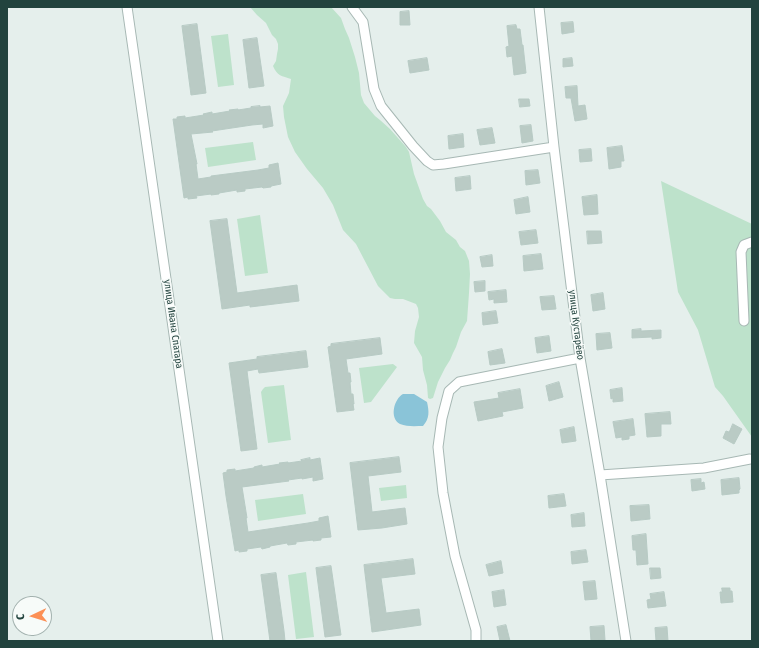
<!DOCTYPE html>
<meta charset="utf-8">
<style>
body{margin:0}
#map{position:relative;width:759px;height:648px;overflow:hidden;background:#e5efec;font-family:"Fira Sans Condensed",sans-serif}
canvas{display:block}
.frame{position:absolute;inset:0;border:8px solid #22433e;pointer-events:none}
.north{position:absolute;left:12px;top:596px;width:40px;height:40px;box-sizing:border-box;background:#f7fbf9;border:1px solid #a2b1ae;border-radius:50%;rotate:266deg;font-size:11px;font-weight:700;line-height:16px;text-align:center;color:#22433e}
.north::after{content:'';display:block;margin:auto;width:14px;height:18px;background:#fc9056;clip-path:polygon(50% 0,100% 100%,50% 72%,0 100%)}
</style>
<div id="map">
<canvas width="759" height="648"></canvas>
<div class="frame"></div>
<div class="north">С</div>
</div>
<script>
const g = document.querySelector('canvas').getContext('2d');
g.lineJoin = 'round';
function paint(path, color) {
  g.fillStyle = color;
  g.fill(path, 'evenodd');
}
function trace(path, color, width, dash) {
  g.strokeStyle = color;
  g.lineWidth = width;
  g.lineCap = dash ? 'butt' : 'round';
  g.setLineDash(dash || []);
  g.stroke(path);
}
function label(font, color, halo, rows, align = 'center') {
  g.font = font + ' "Fira Sans Condensed",sans-serif';
  g.lineWidth = 3;
  g.setLineDash([]);
  g.textBaseline = 'middle';
  g.strokeStyle = halo;
  g.fillStyle = color;
  for (const [text, x, y, turn = 0] of rows) {
    g.save();
    g.translate(x, y);
    g.rotate((+turn || 0) * Math.PI / 180);
    g.textAlign = isNaN(turn) ? turn : align;
    if (halo) g.strokeText(text, 0, 0);
    g.fillText(text, 0, 0);
    g.restore();
  }
}
paint(new Path2D(`
 M250,7h81l10,11 4,11 4,9 6,19 4,16 2,22 3,8 11,13 5,4 10,9 16,18 3,5 5,22 9,25 4,7 4,3 9,12 6,11 10,8 4,7 5,4 4,10 1,13 -1,19 -2,28 -6,11 -5,15 -3,6 -3,7 -5,8 -7,14 -5,16 -3,1 -2,-1 -1,-13 -4,-15 -1,-13 -8,-14 1,-12 4,-14 -1,-9 -2,-4 -13,-5h-8l-5,-1 -12,-12 -22,-42 -13,-14 -10,-25 -10,-17 -16,-19 -12,-17 -7,-15 -4,-20 -1,-11 6,-13 2,-14c-9,-3 -14,-3 -18,-13l3,-5 1,-7 1,-5v-5l-2,-5 -4,-4 -6,-12 -9,-8z
 M228,34l6,51 -16,2 -7,-51z
 M253,142l3,18 -48,7 -3,-19z
 M661,181l91,43v213l-29,-41 -8,-9 -17,-57 -20,-38z
 M260,215l8,58 -23,3 -8,-57z
 M393,364l4,3 -26,35 -7,1 -5,-35z
 M284,385l7,55 -23,3 -7,-51 2,-3 2,-2z
 M406,485l1,13 -26,3 -2,-13z
 M303,494l3,20 -48,7 -3,-21z
 M306,572l8,65 -18,2 -8,-64z`), '#bde2cb');
paint(new Path2D(`
 M403,394h11l13,8c2,9 3,16 -4,24 -7,0 -16,1 -23,-2 -11,-6 -6,-25 3,-30z`), '#8ac4d8');
const building = new Path2D(`
 M409,11l1,14h-10v-13z
 M573,22l1,10 -12,2 -1,-11z
 M197,24l9,69 -15,2 -9,-69z
 M516,25l1,4h3l2,16h1l3,28 -12,2 -2,-19 -5,1 -1,-10 3,-1 -2,-20z
 M257,38l7,48 -15,2 -6,-48z
 M427,58l2,12 -19,3 -2,-12z
 M572,58l1,8 -10,1v-8z
 M577,86l1,20 7,-1 2,14 -12,2 -4,-23h-5l-1,-11z
 M519,99h10l1,7 -10,1z
 M260,106v1l10,-1 3,20 -10,2v-4l-11,1 -40,6 1,1 -22,2 6,30h-1l2,15 13,-2v-1l47,-6 11,-2v-3l9,-2 3,21 -10,2v1l-8,1 -1,-1 -17,2v2l-8,1v-2l-18,3v1l-8,1v-1l-15,2 1,2 -9,1v-2l-4,1 -11,-79h4v-2l8,-1v2l19,-3 -1,-1 9,-2v2l18,-3 -1,-1 9,-1v1l13,-2v-1z
 M531,125l2,16 -11,2 -2,-17z
 M492,128l3,15 -15,2 -3,-15z
 M463,134l1,13 -15,2 -1,-13z
 M622,146l2,15h-3v6l-12,2 -2,-21z
 M591,149l1,12 -12,1 -1,-12z
 M538,170l2,13 -14,2 -1,-14z
 M470,176l1,13 -15,2 -1,-13z
 M597,195l1,19 -14,1 -2,-18z
 M528,197l2,15 -14,2 -2,-14z
 M227,219l10,74 60,-8 2,16 -49,6v-2l-28,4 -12,-88z
 M536,230l2,13 -17,2 -2,-13z
 M587,231h14l1,12 -14,1z
 M541,254l2,15 -19,2 -1,-15z
 M492,255l1,11 -11,1 -2,-10z
 M485,281v10l-10,1 -1,-10z
 M506,290l1,12 -13,1v-4l-5,1 -1,-8z
 M603,293l2,16 -12,2 -2,-16z
 M554,296l2,13 -14,1 -2,-13z
 M496,311l2,12 -15,2 -1,-12z
 M641,329v2l20,-1v8l-9,1v-2l-20,1v-8z
 M610,333l2,15 -15,2 -1,-16z
 M549,336l2,15 -14,2 -2,-15z
 M380,338l2,16 -36,5 2,14h2l1,9h-1l1,12h2l1,10h-1l1,6 -17,2 -9,-65 3,-1v-2z
 M502,349l3,14 -15,2 -2,-13z
 M306,351l2,16 -49,6 -1,-4 -11,2 10,78 -16,2 -12,-88 28,-4v-2z
 M559,382l4,15 -14,4 -3,-15z
 M622,388l1,13 -10,1v-4l-2,1 -1,-9z
 M520,389l3,19 -21,4 1,4 -25,5 -4,-19 25,-4 -1,-5z
 M670,412l1,12h-10v12l-14,1 -2,-23z
 M633,419l2,16 -6,1v3l-7,1v-3l-6,1 -3,-16z
 M733,424l9,5 -8,15 -11,-6 3,-7 3,1z
 M574,427l2,14 -14,2 -2,-13z
 M399,457l2,15 -33,4 4,36 33,-4 2,16 -25,4 -24,2 -8,-67z
 M310,458v2l10,-2 3,21 -10,2v-4l-11,2v-1l-14,2 1,1 -47,6 5,31h-1l2,14 60,-9 11,-2v-3l9,-2 3,21 -10,1v2l-8,1v-1l-17,2v2l-8,1 -1,-2 -17,3v1l-8,2 -1,-2 -14,2v2l-8,1v-2l-4,1 -9,-55 -3,-23 4,-1v-2l8,-1v2l19,-3v-1l8,-2v2l18,-3 -1,-1 9,-1v1l14,-2 -1,-1z
 M739,478l1,11 -1,1v3l-17,2 -1,-15z
 M701,479v4l3,-1 1,7 -13,2 -1,-11z
 M564,494l2,12 -17,2 -1,-12z
 M649,505l1,14 -19,2 -1,-15z
 M584,513l1,13 -13,1 -1,-12z
 M646,534l2,30 -11,1 -1,-15h-3l-1,-14z
 M586,550l2,12 -16,2 -1,-12z
 M413,559l2,15 -34,4 5,35 33,-4 2,16 -49,7 -8,-67z
 M501,561l2,12 -14,3 -3,-11z
 M331,566l10,69 -16,2 -9,-69z
 M650,568h10l1,10 -10,1z
 M276,573l8,58 1,10h-15l-9,-66z
 M595,581l2,18 -12,1 -2,-18z
 M722,588h8v3h2l1,11 -12,1 -1,-11h2z
 M504,590l2,15 -12,2 -2,-15z
 M664,592l2,14 -18,2 -1,-8 4,-1 -1,-5z
 M506,625l4,16h-10l-3,-14z
 M604,626l1,14 -14,1 -1,-14z
 M667,627l1,14h-12l-1,-13z`);
paint(building, '#bacbc5');
trace(building, '#b7cac4', 1);
const minor = new Path2D(`
 M127,7l91,634
 M352,7l11,15 11,67 7,17 32,40 14,15 6,4 11,-1 110,-17
 M539,7l15,140 26,211 20,117 26,166
 M744,321l-3,-69 3,-7 8,-3
 M600,475l104,-7 46,-9
 M476,641v-11l-21,-74 -12,-63 -5,-46 4,-29 7,-27 10,-9 121,-24`);
trace(minor, '#a7b8b4', 11);
trace(minor, '#fff', 9);
label('10px', '#22433e', '#f7fbf9', [
 ["улица Ивана Спатара",173,324,82],
 ["улица Кустарёво",576,325,83]
]);
</script>
